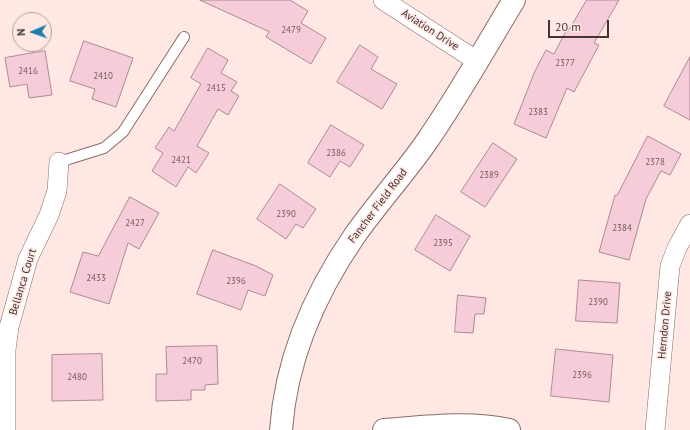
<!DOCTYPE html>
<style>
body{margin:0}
#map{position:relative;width:690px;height:430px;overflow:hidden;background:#ffe7e3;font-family:"PT Sans",sans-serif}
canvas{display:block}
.north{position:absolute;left:12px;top:12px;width:40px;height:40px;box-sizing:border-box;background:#ffe7e3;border:1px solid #b4a09c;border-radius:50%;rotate:268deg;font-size:11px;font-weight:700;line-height:16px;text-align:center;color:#443532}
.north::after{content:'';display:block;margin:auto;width:14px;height:18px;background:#1d7fab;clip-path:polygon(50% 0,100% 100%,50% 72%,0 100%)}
.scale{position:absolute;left:548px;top:20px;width:61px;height:18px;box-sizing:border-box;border:2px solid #443532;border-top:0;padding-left:5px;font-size:12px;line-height:14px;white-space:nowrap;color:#443532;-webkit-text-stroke:3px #ffe7e3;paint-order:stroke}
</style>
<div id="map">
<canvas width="690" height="430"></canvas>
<div class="north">N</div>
<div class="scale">20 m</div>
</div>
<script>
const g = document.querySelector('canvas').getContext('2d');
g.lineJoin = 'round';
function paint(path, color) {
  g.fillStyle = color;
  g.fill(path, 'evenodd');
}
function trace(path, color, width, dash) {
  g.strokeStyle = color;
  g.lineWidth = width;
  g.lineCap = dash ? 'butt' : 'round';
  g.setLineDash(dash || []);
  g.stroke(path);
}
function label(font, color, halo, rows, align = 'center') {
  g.font = font + ' "PT Sans",sans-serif';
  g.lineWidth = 3;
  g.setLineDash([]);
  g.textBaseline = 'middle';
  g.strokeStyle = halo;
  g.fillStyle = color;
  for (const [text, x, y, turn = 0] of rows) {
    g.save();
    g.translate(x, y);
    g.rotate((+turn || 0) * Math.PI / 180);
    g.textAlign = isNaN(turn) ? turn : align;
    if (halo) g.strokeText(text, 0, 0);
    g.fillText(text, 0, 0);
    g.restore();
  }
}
const building = new Path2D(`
 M200,0h90l18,11 -7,12 25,15 -15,26 -45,-27 3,-5z
 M587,0h32l-25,43 5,2 -25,47 -7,-4 -21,50 -32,-14 21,-53 11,-21 8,4 13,-25h2z
 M84,41l49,17 -17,49 -24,-8 3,-10 -25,-8z
 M360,45l18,12 -7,12 26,15 -15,25 -45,-27z
 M208,48l20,12 -7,13 16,9 -6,9 8,5 -11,19 -10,-6 -21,37 12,7 -13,20 -8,-6 -12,20 -24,-16 11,-18 -8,-5 14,-21 5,4 27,-47 -10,-6z
 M45,51l7,44 -23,3 -2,-14 -17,3 -5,-29z
 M690,57v63l-26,-14z
 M331,125l33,20 -14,22 -10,-6 -10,16 -22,-14z
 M648,136l33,18 -11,21 -9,-4 -15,28 -17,61 -30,-8 16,-57h2z
 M493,143l24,16 -32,48 -24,-15z
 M280,184l36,25 -13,19 -7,-4 -10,15 -29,-20z
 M130,197l29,16 -20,36 -11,-6 -19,61 -39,-12 13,-40 15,4z
 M436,215l34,21 -20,35 -35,-21z
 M213,250l43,16 17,9 -8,21 -17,-6 -7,20 -44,-16z
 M579,280l41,3 -3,40 -41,-2z
 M458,295l28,3 -2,16h-9l-2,19 -18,-1z
 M217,346l1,38 -13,1v5h-14v10l-35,1v-27h11l-1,-27z
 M556,349l57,6 -4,47 -58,-6z
 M102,354l1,46 -51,1v-46z`);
paint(building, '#f5ccd8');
trace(building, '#ad8994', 1);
const lane = new Path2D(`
 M59,162l45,-14 19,-16 61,-95`);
const street = new Path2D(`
 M383,0l94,61
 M6,430v-80l3,-23 19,-68 21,-44 8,-24 2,-29
 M655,430l15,-164 7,-18 13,-24`);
const secondary = new Path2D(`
 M281,430c5,-71 34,-137 74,-195 22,-31 48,-60 70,-91 32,-46 60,-96 89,-144
 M384,430c41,-3 84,-9 125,0`);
trace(lane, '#8d6b65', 12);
trace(street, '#8d6b65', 20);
trace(secondary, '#8d6b65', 24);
trace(lane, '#fff', 10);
trace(street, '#fff', 19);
trace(secondary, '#fff', 22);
label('9px', '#705b5c', null, [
 ["2479",291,30],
 ["2377",565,63],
 ["2416",28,71],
 ["2410",103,76],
 ["2415",216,88],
 ["2383",538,112],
 ["2386",336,153],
 ["2421",181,160],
 ["2378",655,162],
 ["2389",489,175],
 ["2390",286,214],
 ["2427",135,223],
 ["2384",622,228],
 ["2395",443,243],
 ["2433",96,278],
 ["2396",236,281],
 ["2390",598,302],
 ["2470",192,361],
 ["2396",582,375],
 ["2480",77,377]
]);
label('11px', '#443532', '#ffe7e3', [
 ["Aviation Drive",430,30,33],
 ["Fancher Field Road",378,206,-53],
 ["Bellanca Court",23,282,-73],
 ["Herndon Drive",665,325,-85]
]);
</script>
